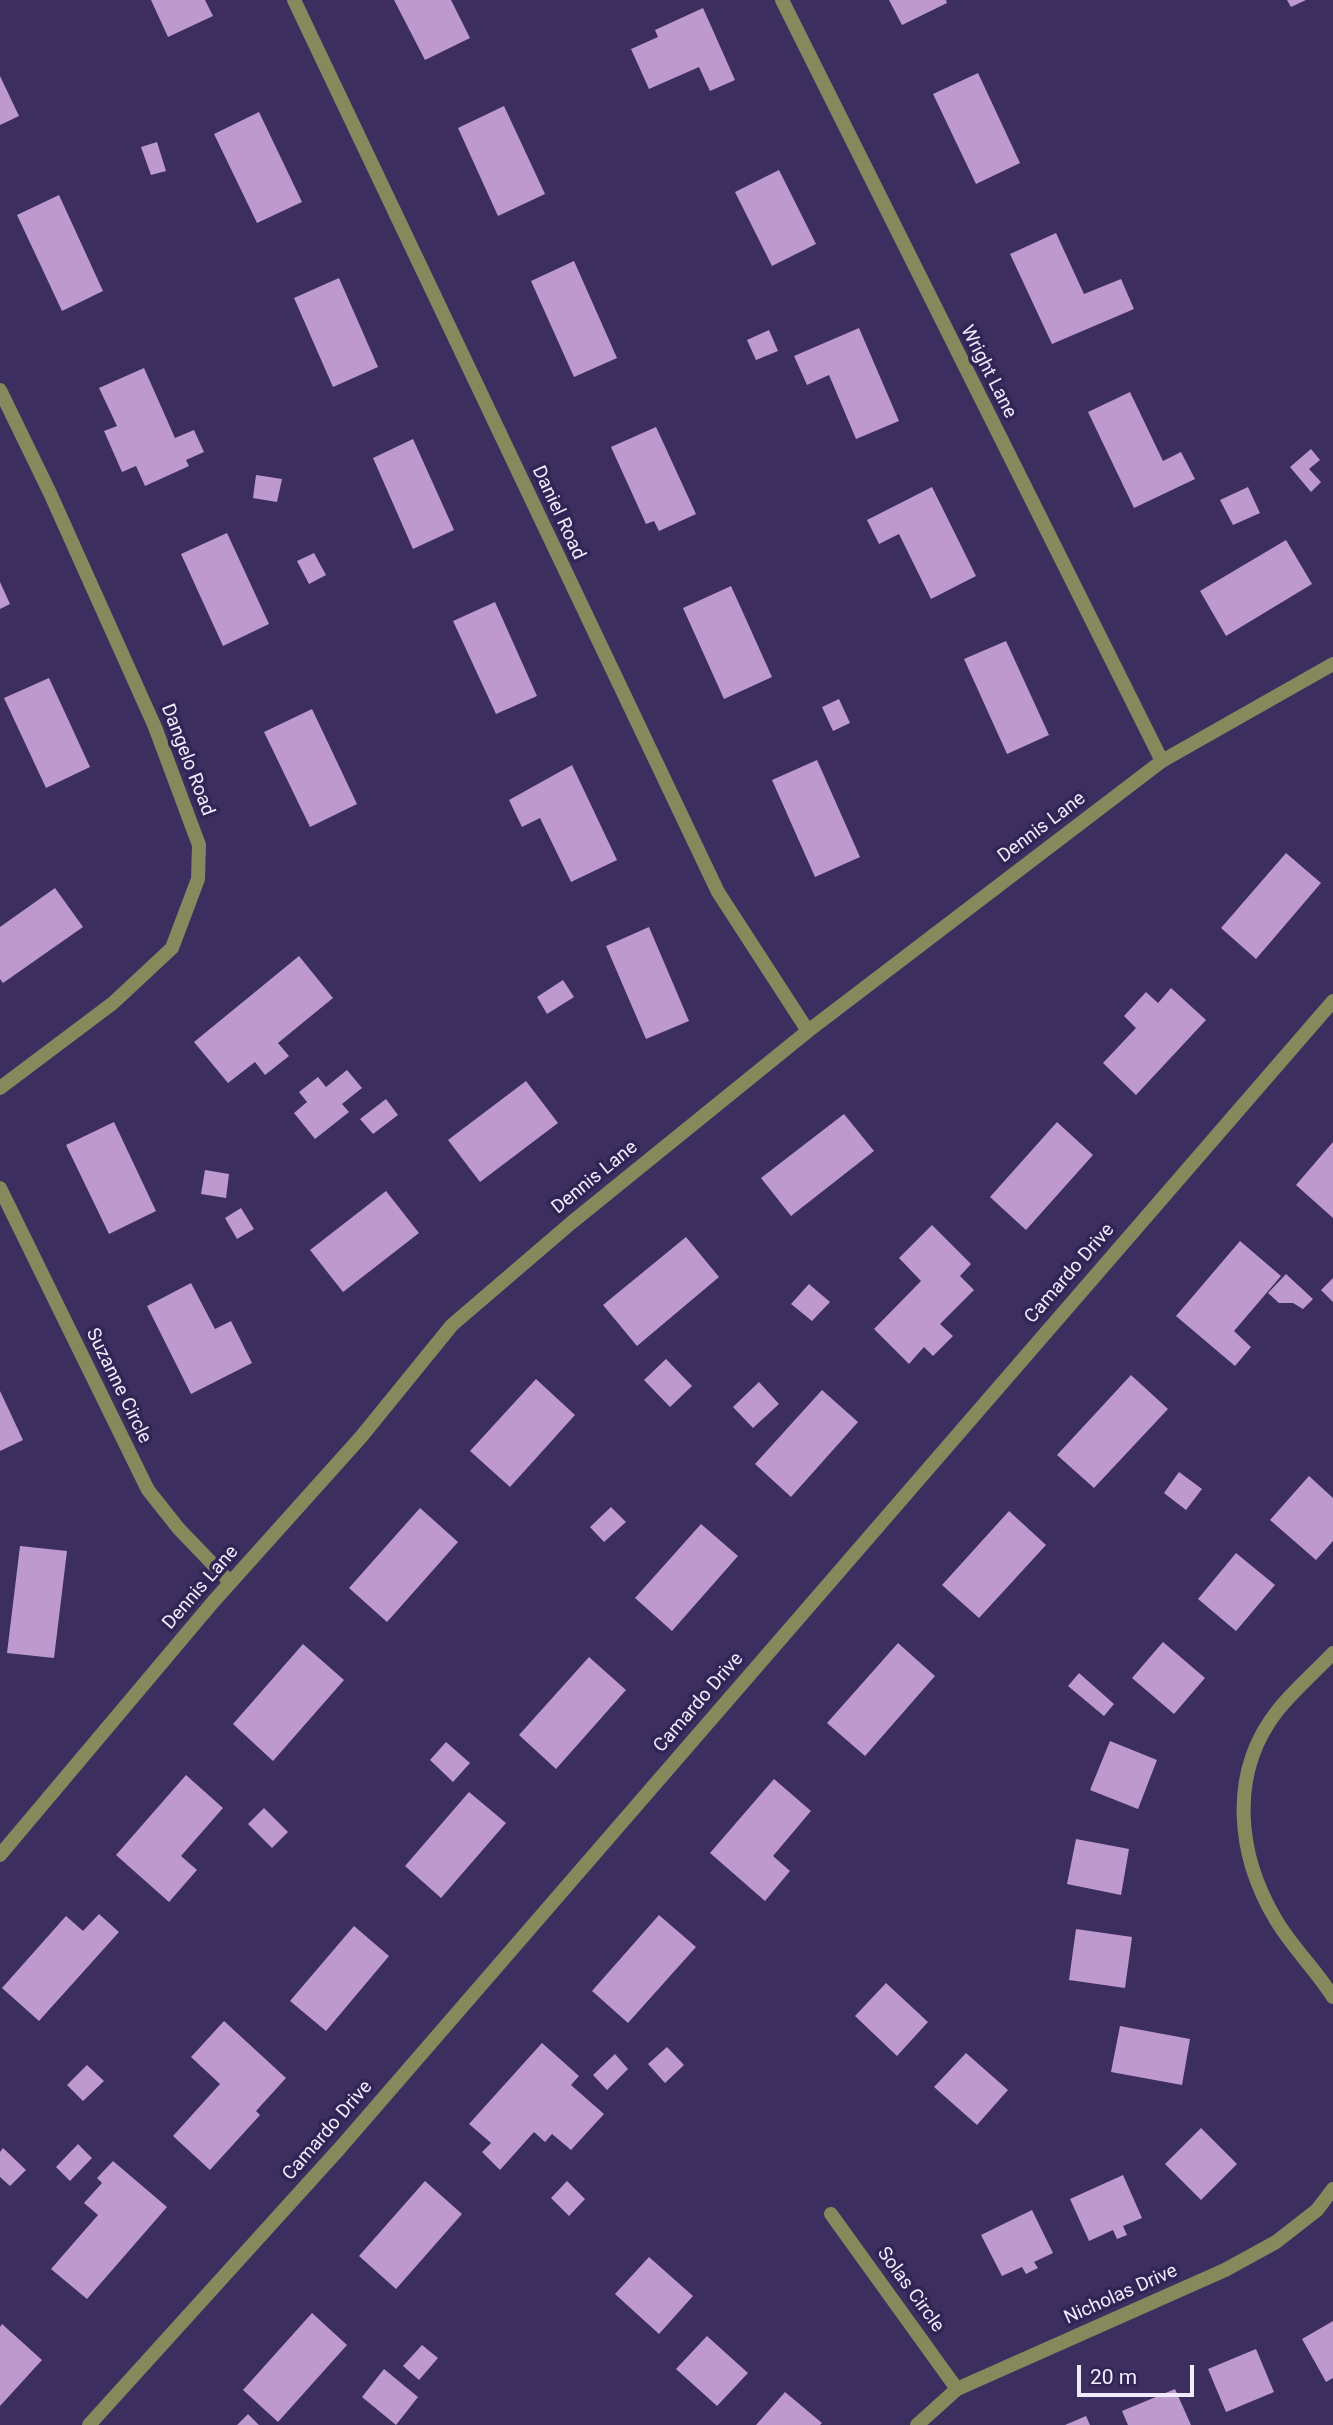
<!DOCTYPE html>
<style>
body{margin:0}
#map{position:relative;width:1333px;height:2425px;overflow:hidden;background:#3d2e60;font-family:Roboto,sans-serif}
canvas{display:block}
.scale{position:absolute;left:1077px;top:2365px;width:117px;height:32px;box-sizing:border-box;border:4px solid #f0ecff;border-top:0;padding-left:9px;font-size:21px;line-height:24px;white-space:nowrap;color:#f0ecff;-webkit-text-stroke:5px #322454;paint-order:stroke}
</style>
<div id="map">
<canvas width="1333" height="2425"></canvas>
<div class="scale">20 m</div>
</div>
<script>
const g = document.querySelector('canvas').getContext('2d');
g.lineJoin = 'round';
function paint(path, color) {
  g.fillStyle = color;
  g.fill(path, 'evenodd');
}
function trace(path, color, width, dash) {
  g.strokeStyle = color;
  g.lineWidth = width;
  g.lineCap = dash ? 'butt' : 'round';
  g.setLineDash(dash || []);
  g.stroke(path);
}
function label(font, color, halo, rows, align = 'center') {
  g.font = font + ' Roboto,sans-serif';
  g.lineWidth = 7;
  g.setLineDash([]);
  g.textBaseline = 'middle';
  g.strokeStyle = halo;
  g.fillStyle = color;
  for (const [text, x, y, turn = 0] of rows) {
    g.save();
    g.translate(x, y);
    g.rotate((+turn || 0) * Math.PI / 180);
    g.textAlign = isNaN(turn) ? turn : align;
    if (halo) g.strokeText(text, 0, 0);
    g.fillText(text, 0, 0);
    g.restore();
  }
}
paint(new Path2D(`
 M151,0h54l8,16 -45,21z
 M394,0h57l19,38 -45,22z
 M889,0h57l1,3 -45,22z
 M1287,0h19l-15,7z
 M703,8l32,72 -25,11 -11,-24 -50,22 -18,-40 27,-12 -3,-7z
 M978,73l42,90 -44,21 -43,-90z
 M0,76l19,40 -19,9z
 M504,106l41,88 -47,22 -40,-88z
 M259,112l43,90 -45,21 -43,-89z
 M157,142l9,29 -15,4 -10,-28z
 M779,170l37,74 -44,22 -37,-74z
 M59,195l44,96 -41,20 -45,-96z
 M1056,233l28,61 37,-15 13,30 -82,35 -42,-90z
 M574,261l43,97 -43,19 -43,-96z
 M339,278l39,89 -45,20 -39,-89z
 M859,328l40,93 -43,18 -27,-64 -22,10 -13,-29z
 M769,330l9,21 -22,9 -9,-20z
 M144,368l31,70 19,-8 10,22 -18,8 3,6 -44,20 -9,-20 -14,6 -18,-41 13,-5 -18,-38z
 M1130,392l33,69 18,-9 14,27 -61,29 -46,-96z
 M656,427l40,87 -37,17 -5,-10 -8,3 -35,-77z
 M413,439l41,91 -41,19 -40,-91z
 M1311,449l9,11 -11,9 12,13 -10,10 -21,-25z
 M256,475l26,4 -5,23 -24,-4z
 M932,487l44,89 -45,23 -32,-65 -20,10 -12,-24z
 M1248,487l12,26 -27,12 -13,-25z
 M227,533l42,91 -46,22 -42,-92z
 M1286,540l26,44 -86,52 -26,-45z
 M314,553l12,22 -17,9 -12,-23z
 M0,582l10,22 -10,5z
 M731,586l41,91 -48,22 -41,-91z
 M495,602l42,94 -41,18 -43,-93z
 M1006,641l43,94 -42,19 -43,-95z
 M49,678l41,89 -44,21 -42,-90z
 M839,699l11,24 -17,8 -11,-24z
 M312,709l45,95 -47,23 -46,-95z
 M817,760l43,97 -45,20 -43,-97z
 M572,765l45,95 -46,22 -31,-64 -18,9 -13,-27z
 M1286,853l35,30 -65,76 -35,-31z
 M55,888l28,39 -80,56 -3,-4v-52z
 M649,927l40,94 -43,18 -40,-93z
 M299,956l34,42 -55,45 11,13 -24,19 -10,-13 -27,21 -34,-41z
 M563,980l11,17 -27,17 -10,-17z
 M1171,988l35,32 -70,75 -33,-32 33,-35 -12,-12 22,-24 12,11z
 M347,1070l15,18 -20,16 7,8 -34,27 -21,-26 13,-11 -8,-10 19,-15 8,10z
 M526,1081l32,42 -78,59 -32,-42z
 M386,1099l12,16 -25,19 -13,-15z
 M844,1114l30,37 -83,65 -30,-38z
 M114,1122l42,89 -47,23 -43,-89z
 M1057,1122l36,33 -67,75 -36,-33z
 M1333,1142v76l-37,-33z
 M205,1170l24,4 -3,24 -25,-4z
 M386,1191l33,42 -76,59 -33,-42z
 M241,1208l13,21 -17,10 -12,-21z
 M932,1225l39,39 -11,12 14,14 -34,34 13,12 -20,20 -9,-9 -15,17 -35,-35 47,-48 -22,-23z
 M686,1237l33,40 -82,69 -34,-41z
 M1240,1241l41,35 -47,55 17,16 -16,19 -59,-50z
 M1286,1274l27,25 -10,10 -10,-6h-14l-11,-10z
 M1333,1278v24l-12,-12z
 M191,1283l24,46 16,-8 21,42 -61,31 -44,-88z
 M809,1284l21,18 -18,19 -21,-17z
 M666,1359l26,27 -22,21 -26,-27z
 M1131,1375l37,34 -74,79 -37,-33z
 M536,1379l39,36 -65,72 -40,-36z
 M759,1382l20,22 -26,24 -20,-21z
 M822,1390l36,32 -67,75 -36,-33z
 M0,1391l23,49 -23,11z
 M1179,1472l23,17 -16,21 -22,-17z
 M1309,1476l24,22v43l-17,19 -46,-40z
 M611,1507l15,15 -22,20 -14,-15z
 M420,1508l38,34 -71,80 -38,-34z
 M1009,1511l37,34 -67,73 -37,-33z
 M701,1524l37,32 -66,75 -37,-33z
 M20,1546l47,5 -13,107 -47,-5z
 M1236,1553l39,32 -39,46 -38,-32z
 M1163,1642l42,36 -31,36 -42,-36z
 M898,1643l37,33 -70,80 -38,-33z
 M303,1644l41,36 -71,81 -40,-37z
 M589,1657l37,33 -70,79 -37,-34z
 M1079,1673l35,31 -10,12 -36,-30z
 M1110,1741l47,19 -19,49 -48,-19z
 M446,1742l24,21 -17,19 -23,-22z
 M186,1775l37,33 -42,48 16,14 -28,32 -53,-47z
 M774,1779l37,32 -38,45 17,15 -25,30 -55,-48z
 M469,1792l37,31 -65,75 -36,-32z
 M264,1808l24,24 -16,16 -24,-24z
 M1076,1839l53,10 -8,46 -54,-11z
 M99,1914l20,18 -80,89 -37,-33 64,-72 17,15z
 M659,1915l37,32 -68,76 -36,-32z
 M354,1926l35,30 -63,75 -36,-30z
 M1076,1929l56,8 -7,51 -56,-8z
 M886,1983l42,39 -31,34 -42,-40z
 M224,2021l62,57 -30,33 4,4 -50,55 -37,-34 47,-52 -29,-27z
 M1120,2026l70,13 -8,46 -71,-13z
 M542,2043l37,33 -8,9 33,29 -33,36 -19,-16 -7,8 -11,-10 -34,38 -18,-18 9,-9 -22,-19z
 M667,2047l17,18 -19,18 -17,-19z
 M966,2053l42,37 -31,35 -43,-38z
 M615,2054l13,15 -21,21 -14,-15z
 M87,2065l17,16 -21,20 -16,-16z
 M1201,2128l36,36 -36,36 -36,-36z
 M78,2144l14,14 -22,23 -14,-14z
 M3,2148l23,22 -16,16 -10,-9v-25z
 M113,2161l54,46 -80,92 -36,-30 47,-54 -14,-12 18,-20 -5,-5z
 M1123,2175l19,43 -19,8 4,9 -10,4 -4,-9 -24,11 -19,-42z
 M425,2181l37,33 -66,75 -37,-33z
 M567,2181l18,18 -16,17 -18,-18z
 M1032,2210l21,43 -19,9 4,6 -12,6 -4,-7 -20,9 -21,-41z
 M649,2257l44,39 -34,38 -44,-40z
 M312,2313l35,32 -69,77 -35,-32z
 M1333,2321v57l-7,4 -24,-43z
 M2,2324l40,36 -42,46v-79z
 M707,2336l41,37 -31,33 -41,-37z
 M422,2345l16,13 -19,22 -16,-14z
 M1256,2349l18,43 -48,20 -18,-43z
 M384,2369l34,28 -22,28 -34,-28z
 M1175,2389l16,36h-63l-6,-14z
 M785,2392l37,31 -2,2h-64z
 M248,2414l11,11h-22z
 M1086,2416l4,9h-25z`), '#bd99ce');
trace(new Path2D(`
 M294,0l424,892 90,139
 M782,0l380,761
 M0,390l50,103 105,234 44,118 -1,34 -26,69 -59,55 -113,85
 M0,1188l148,302 31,39 51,53
 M1333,1653c-18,19 -39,37 -55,57 -50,63 -41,145 -2,210 16,27 40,50 57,77
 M0,1855l213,-253 148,-165 91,-112 119,-102 237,-192 354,-270 171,-97
 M831,2214l126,175
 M89,2425l251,-277 993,-1147
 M917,2425l40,-36 268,-119 51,-28 41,-32 16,-21`), '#848a5b', 14);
label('19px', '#f0ecff', '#322454', [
 ["Wright Lane",988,372,63],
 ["Daniel Road",558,513,65],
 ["Dangelo Road",187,760,69],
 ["Dennis Lane",1042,828,-37],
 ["Dennis Lane",595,1178,-39],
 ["Camardo Drive",1070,1274,-49],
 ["Suzanne Circle",118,1386,64],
 ["Dennis Lane",201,1588,-49],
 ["Camardo Drive",699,1703,-49],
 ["Camardo Drive",328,2131,-49],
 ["Solas Circle",910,2290,54],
 ["Nicholas Drive",1121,2295,-24]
]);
</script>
